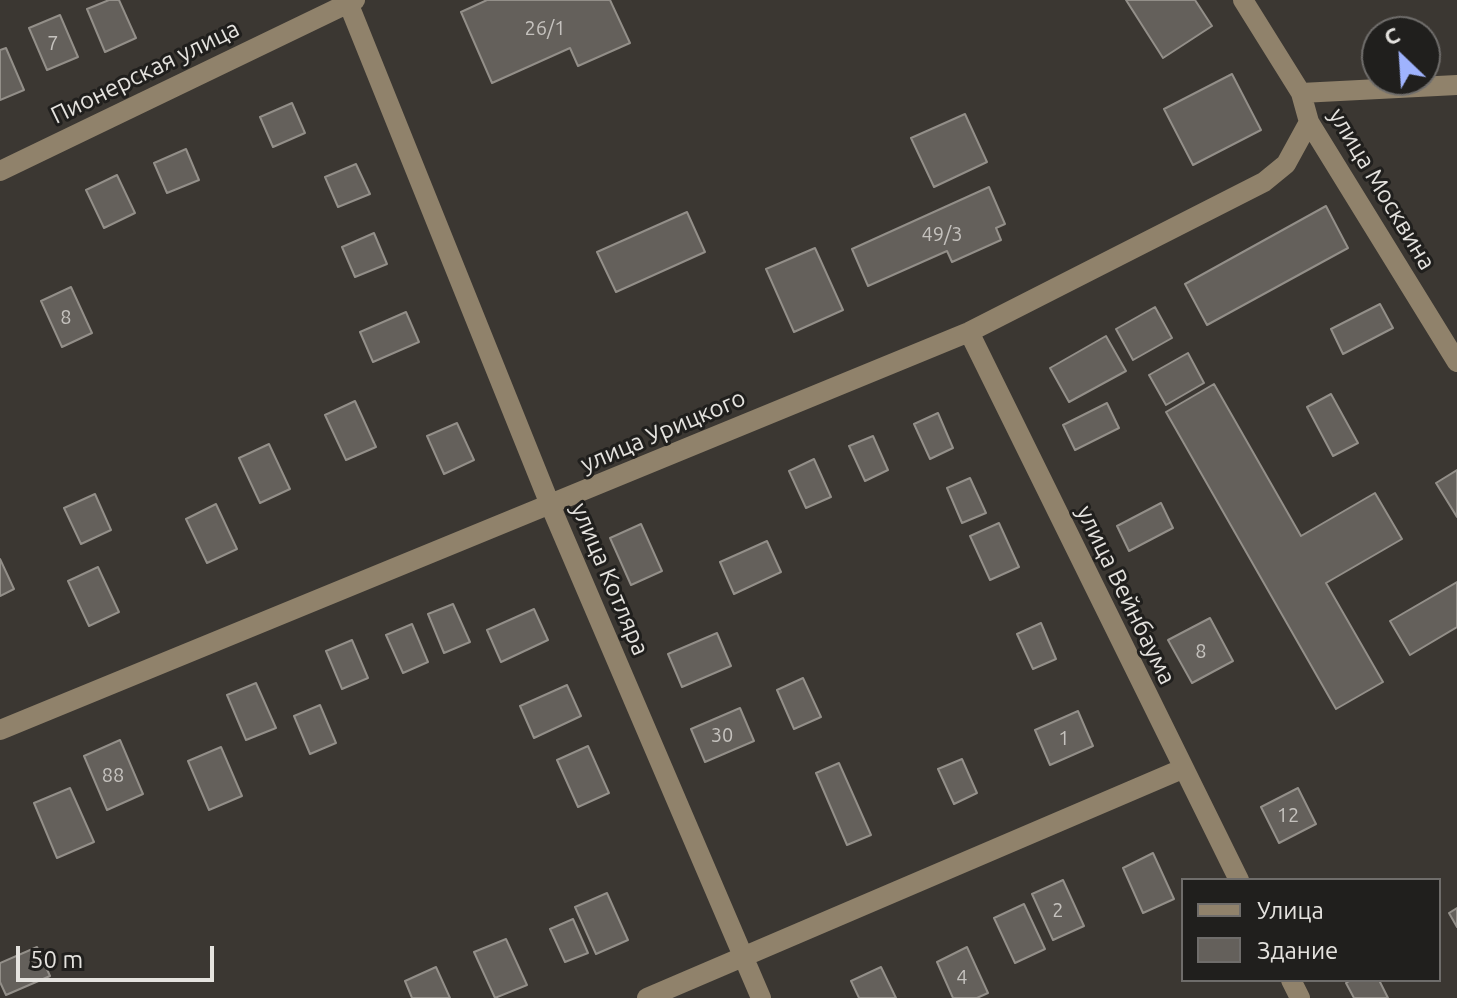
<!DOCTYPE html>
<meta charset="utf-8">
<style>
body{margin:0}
#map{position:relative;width:1457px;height:998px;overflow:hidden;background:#3b3732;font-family:Ubuntu,sans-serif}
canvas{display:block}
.legend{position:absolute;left:1181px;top:878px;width:260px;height:104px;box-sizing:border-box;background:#201f1d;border:2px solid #6f6d6b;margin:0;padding:10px 14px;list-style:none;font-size:24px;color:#e5e3df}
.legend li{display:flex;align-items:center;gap:16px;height:40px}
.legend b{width:40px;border:2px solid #6f6d6b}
.north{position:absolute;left:1361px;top:16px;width:80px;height:80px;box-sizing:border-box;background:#201f1d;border:2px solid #6f6d6b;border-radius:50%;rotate:335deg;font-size:22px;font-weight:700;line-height:32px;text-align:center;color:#e5e3df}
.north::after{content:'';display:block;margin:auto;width:28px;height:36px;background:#9fb3fd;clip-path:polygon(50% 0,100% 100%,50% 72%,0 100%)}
.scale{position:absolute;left:16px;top:946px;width:198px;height:36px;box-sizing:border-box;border:4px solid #e5e3df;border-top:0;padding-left:10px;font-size:24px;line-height:28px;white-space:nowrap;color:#e5e3df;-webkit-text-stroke:6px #201f1d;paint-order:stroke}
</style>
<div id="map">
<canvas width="1457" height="998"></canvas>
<ul class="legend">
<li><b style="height:10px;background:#90826b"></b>Улица</li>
<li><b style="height:22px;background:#64605b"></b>Здание</li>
</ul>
<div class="north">С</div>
<div class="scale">50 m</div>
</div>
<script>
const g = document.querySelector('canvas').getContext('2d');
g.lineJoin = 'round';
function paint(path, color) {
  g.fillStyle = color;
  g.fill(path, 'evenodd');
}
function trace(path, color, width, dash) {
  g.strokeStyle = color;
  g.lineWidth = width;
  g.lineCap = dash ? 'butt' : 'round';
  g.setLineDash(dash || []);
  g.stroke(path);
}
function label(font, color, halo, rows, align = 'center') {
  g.font = font + ' Ubuntu,sans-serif';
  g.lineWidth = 6;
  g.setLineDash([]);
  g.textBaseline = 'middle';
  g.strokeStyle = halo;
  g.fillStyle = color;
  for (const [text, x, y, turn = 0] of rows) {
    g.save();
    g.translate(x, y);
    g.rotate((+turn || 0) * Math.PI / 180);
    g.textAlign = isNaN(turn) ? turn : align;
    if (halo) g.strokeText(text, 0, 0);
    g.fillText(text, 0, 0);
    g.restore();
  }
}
const building = new Path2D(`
 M109,0h10l17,38 -31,14 -18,-43z
 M487,0h123l20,43 -52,23 -8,-18 -78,35 -31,-71z
 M1126,0h69l17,26 -49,32z
 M60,15l18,42 -31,13 -18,-42z
 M6,48l18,42 -24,10v-50z
 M1232,74l29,56 -68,35 -29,-56z
 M292,103l13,30 -32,14 -13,-30z
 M965,114l22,48 -53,25 -23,-49z
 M186,149l13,31 -32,13 -13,-30z
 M356,164l14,30 -32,13 -13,-30z
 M117,175l18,38 -31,15 -18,-38z
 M989,187l16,37 -9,4 5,12 -49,22 -5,-11 -79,35 -16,-37z
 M1326,206l22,42 -141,77 -22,-41z
 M687,212l18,40 -89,40 -19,-40z
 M374,233l13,31 -32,13 -13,-30z
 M815,248l28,62 -49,22 -28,-63z
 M71,287l21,46 -30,14 -21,-46z
 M1380,304l13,24 -50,26 -12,-25z
 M1155,307l17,31 -39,22 -17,-31z
 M406,312l13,30 -46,20 -13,-30z
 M1106,336l20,35 -57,31 -19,-34z
 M1188,353l16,30 -38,22 -17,-30z
 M1214,384l87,152 74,-43 27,46 -76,44 57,99 -47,27 -170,-297z
 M1331,394l27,49 -25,13 -26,-49z
 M355,401l21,46 -30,13 -21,-45z
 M1107,403l12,25 -44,22 -12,-25z
 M938,413l15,35 -23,11 -16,-35z
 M457,423l17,37 -30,14 -17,-38z
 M873,436l15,34 -23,11 -16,-35z
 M269,444l21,45 -30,14 -21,-45z
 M814,459l17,38 -25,11 -17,-37z
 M1457,470v47l-21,-34z
 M970,478l16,35 -24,10 -15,-35z
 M95,494l16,36 -30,14 -17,-36z
 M1161,503l12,25 -44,23 -12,-25z
 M216,504l21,45 -30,14 -21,-44z
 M999,523l20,44 -29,13 -20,-44z
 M641,524l21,47 -31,14 -21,-47z
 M767,541l14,31 -47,22 -14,-32z
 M0,559l14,30 -14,7z
 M98,567l21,45 -30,14 -21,-45z
 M1457,582v45l-47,28 -20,-34z
 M453,604l17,38 -26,11 -16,-39z
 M534,609l14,31 -47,22 -14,-32z
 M1210,618l23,43 -41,22 -24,-43z
 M1041,623l15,36 -23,10 -16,-35z
 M412,624l16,38 -25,11 -17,-38z
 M717,633l14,33 -49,21 -14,-33z
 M352,640l16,38 -26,11 -16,-38z
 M803,678l18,39 -27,12 -17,-39z
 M256,683l20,45 -30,12 -19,-45z
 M567,685l14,31 -47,22 -14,-32z
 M320,705l16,38 -26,11 -16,-38z
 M740,708l14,33 -49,21 -14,-33z
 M1078,711l15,35 -43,19 -15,-35z
 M120,740l23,54 -36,16 -23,-54z
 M588,746l21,47 -31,14 -21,-47z
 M221,747l21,49 -33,14 -21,-49z
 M962,759l15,34 -23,11 -16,-35z
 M839,763l32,72 -24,10 -31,-72z
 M70,788l24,54 -37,16 -23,-55z
 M1298,788l18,36 -37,19 -18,-36z
 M1153,853l21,46 -31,14 -20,-45z
 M1063,880l21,46 -31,14 -21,-46z
 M607,893l21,47 -32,14 -21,-47z
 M1024,904l21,45 -30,14 -21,-45z
 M1457,908v19l-8,-14z
 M573,919l15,34 -23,9 -15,-33z
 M506,939l21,46 -32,13 -21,-46z
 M37,947l13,29 -44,19 -6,-13v-19z
 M967,947l21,46 -11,5h-24l-16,-36z
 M436,967l14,31h-38l-7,-17z
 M881,967l15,31h-37l-8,-17z
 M1351,980h28l9,18h-34l-8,-15z`);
paint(building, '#64605b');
trace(building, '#938f89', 2);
trace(new Path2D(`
 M347,0l204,507 210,491
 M1243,0l58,93 8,29 148,240
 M1301,93l156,-8
 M0,171l355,-171
 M969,332l270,548
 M0,730l969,-398 295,-150 22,-18 23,-42
 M1291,980l9,18
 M647,998l535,-229`), '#90826b', 20);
label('20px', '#c5c2be', null, [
 ["26/1",545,28],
 ["7",53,43],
 ["49/3",942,234],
 ["8",66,317],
 ["8",1201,651],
 ["30",722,735],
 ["1",1064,738],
 ["88",113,775],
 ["12",1288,815],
 ["2",1058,910],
 ["4",962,977]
]);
label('24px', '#e5e3df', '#201f1d', [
 ["Пионерская улица",145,72,-26],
 ["улица Москвина",1382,189,59],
 ["улица Урицкого",663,431,-23],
 ["улица Котляра",610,579,67],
 ["улица Вейнбаума",1126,595,64]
]);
</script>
